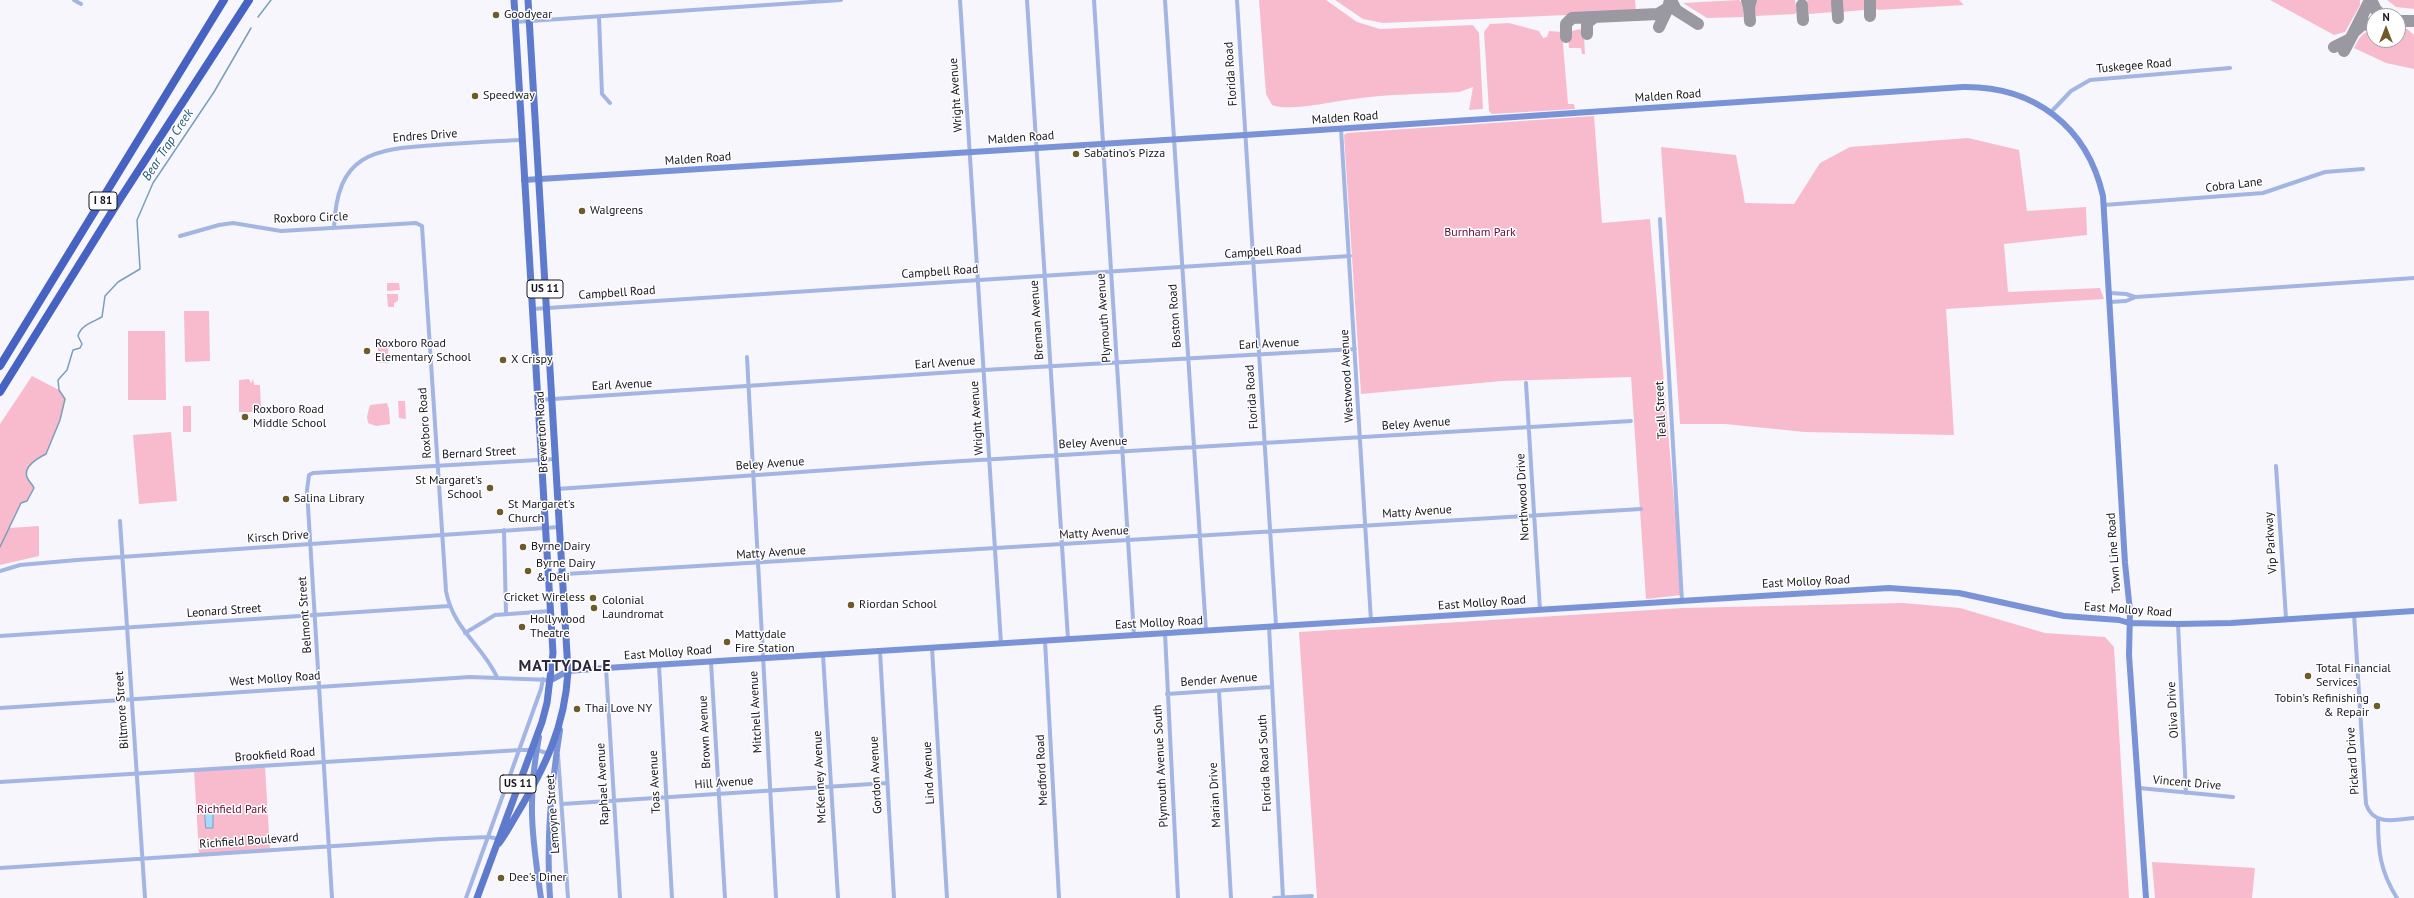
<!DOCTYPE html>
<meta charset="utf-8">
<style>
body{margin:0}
#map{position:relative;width:2414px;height:898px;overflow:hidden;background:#f7f6fc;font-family:"PT Sans",sans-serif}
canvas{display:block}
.north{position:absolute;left:2366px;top:8px;width:40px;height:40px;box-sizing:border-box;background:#fff;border:1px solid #a2a1a5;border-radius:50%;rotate:0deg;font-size:11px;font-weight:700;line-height:16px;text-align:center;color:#17141e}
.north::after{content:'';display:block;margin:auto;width:14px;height:18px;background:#6d5c2a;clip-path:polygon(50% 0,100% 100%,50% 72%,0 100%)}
</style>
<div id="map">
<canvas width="2414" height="898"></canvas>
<div class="north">N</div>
</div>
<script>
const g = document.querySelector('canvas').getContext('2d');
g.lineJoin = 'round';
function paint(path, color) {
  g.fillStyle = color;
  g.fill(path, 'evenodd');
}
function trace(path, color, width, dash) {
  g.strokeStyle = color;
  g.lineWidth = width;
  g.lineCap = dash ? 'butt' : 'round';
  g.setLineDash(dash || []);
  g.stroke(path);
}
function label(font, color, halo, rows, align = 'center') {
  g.font = font + ' "PT Sans",sans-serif';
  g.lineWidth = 3;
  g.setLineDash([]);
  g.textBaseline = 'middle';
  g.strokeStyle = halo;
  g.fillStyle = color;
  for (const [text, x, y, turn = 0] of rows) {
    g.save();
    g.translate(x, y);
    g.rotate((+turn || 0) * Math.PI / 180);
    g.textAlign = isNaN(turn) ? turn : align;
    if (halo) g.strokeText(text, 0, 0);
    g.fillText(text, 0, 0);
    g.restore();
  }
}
paint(new Path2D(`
 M1259,0h67l31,22 23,7 93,-4 6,8 4,76 -14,1 4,-23 -14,5c-35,2 -70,2 -105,7 -19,2 -66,13 -82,6l-6,-11z
 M1335,0h300l1,12 -253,11 -20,-4z
 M1739,0l5,5 -1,12 -36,1 -24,-15z
 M1757,0h38l2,12 -2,2 -39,2 -2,-10z
 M1807,0h26l1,12 -25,2z
 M1840,0h24v10l-22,2 -2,-2z
 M1875,0h84l5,5 -86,5 -2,-1z
 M2270,0h90v5l-15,27 -11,3z
 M2387,0h27v9l-18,-2z
 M1509,23l30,8 4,7 4,-1 2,-6 13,1 6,72h6l1,5 -83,5 -3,-3 -5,-79 6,-8z
 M1580,29l4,6 1,19h-3l-1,-6h-12l-1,-16z
 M2398,29h9l7,6v34l-28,-6 -32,-15c5,-9 8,-17 20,-18v10h24z
 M1594,116l8,107 48,-4 32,376 -36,4 -15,-222 -129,4 -141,13 -17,-259 3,-2z
 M1968,138l51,12 8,61 59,-4 1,28 -83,9 4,48 92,-4 4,11 -158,10 8,126 -149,-3 -80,-8h-45l-19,-277 75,8 9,48 49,1 26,-41 30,-16z
 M387,283h12l1,7 -13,1z
 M387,294h11v7l-4,2v4h-6z
 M184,311h25l1,50 -25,1z
 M128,331h37l1,69h-38z
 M378,346h10l1,17h-11z
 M32,376l27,14 6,9 -5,21 -14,34c-8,4 -23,12 -19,23 1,4 5,6 7,11l-7,13 -6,2 -12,25 30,-2v30l-39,9v-141z
 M249,379l2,4 2,-4 1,6h6l1,22 -7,-3 -1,4 4,4h-18v-32z
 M398,401h7l1,18 -7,-1z
 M387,403l2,6 1,15 -14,2 -8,-3 -1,-7 3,-11z
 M183,406h8v26h-8z
 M171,432l6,69 -38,3 -6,-69z
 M1903,603l57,5 85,25 60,4 9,10 15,251h-812l-18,-266 384,-24z
 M265,766l5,84 -71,4 -5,-84z
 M2152,862l103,6 -3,30h-97z`), '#f8bbcd');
const water = new Path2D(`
 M205,812h8v16h-7z`);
paint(water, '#a4dafe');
trace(water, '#7a9fbb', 1);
trace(new Path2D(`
 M258,17l13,-17
 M0,547l21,-44 6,-2 7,-13c-2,-5 -6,-7 -7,-11 -4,-11 11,-19 19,-23l14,-34 5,-21 -6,-9 -1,-10 9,-10 6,-20 7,-2 2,-4 -4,-8c3,-11 15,-14 24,-19l3,-21 13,-14 22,-13 -3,-49 16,-37 61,-91 37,-64`), '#7a9fbb', 1.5);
trace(new Path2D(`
 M1671,0l5,10 22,14
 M1747,0l2,7 2,-7
 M2370,0l-16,32 8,-7 12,-2
 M2371,0l5,10 7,6
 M1870,1v15
 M1837,2l1,16
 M1802,5l1,15
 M1749,7l1,14
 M2398,21h16
 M1659,27l9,-19
 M1587,34v-11l8,-6
 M1566,37v-13l6,-6 86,-4 10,-6 2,-8
 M2334,47l16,-8
 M2344,51l10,-19`), '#9a98a0', 12);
trace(new Path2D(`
 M74,0l7,4
 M960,0l41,644
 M1027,0l41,639
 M1094,0l40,635
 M1165,0l41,631
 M1237,0l39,625
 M599,17l3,77 8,9
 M515,22l326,-22
 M2051,112l20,-21 19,-11 140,-12
 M1341,129l30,492
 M2104,205l159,-12 62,-21 38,-3
 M1660,219l22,382
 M334,228c3,-74 38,-79 102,-83 28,-2 57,-4 86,-5
 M180,236l39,-11 14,-2 48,8 135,-8 6,3 24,365c7,38 36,54 51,86
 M2110,293l16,1 9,3
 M2110,302l16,-1 10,-4 278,-19
 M532,309l818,-53
 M747,357l29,541
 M1526,383l14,227
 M538,400l446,-30 371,-21
 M2276,466l10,152
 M557,489l372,-26 702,-42
 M120,521l25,377
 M504,530l2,84
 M0,571l20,-6 57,-5 482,-33
 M549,575l1092,-66
 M2354,614l12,190c7,22 29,16 48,14
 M2178,624l8,169
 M1269,626l14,272
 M465,633l30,-18 56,-4
 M1165,633l13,265
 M0,636l449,-30
 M1045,641l14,257
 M932,648l15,250
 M880,651l14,247
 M823,655l15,243
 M711,662l14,236
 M659,665l13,233
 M606,668l14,230
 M1219,691l12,207
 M1167,694l104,-7
 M0,708l470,-31 81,3
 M558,755l10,143
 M0,782l520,-32h17l13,4
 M2139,788l94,9
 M562,804l325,-21
 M2378,819c0,32 2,52 19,79
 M0,868l441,-29 48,-2 10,2
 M332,898l-25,-408 2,-15 4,-2 242,-14
 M466,898l75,-209 2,-10
 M1274,898l38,-2`), '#a3b5e3', 4);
trace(new Path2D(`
 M524,180l721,-45 718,-48c71,-1 124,39 140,109l22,367 5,48 -1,44 17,243
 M551,680l17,-9 38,-3 1283,-80 70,5 105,23 55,4 10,3 49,1 53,-1 183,-12
 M539,737c-12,62 -7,100 2,161
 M550,898c-4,-59 1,-110 10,-168`), '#7a93d6', 6);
trace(new Path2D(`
 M499,843c7,-9 12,-19 18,-29 28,-47 48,-87 51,-143l-40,-671
 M477,898l65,-176 5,-19 6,-50 -39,-653`), '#5e7acc', 7);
trace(new Path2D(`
 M0,366l224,-366
 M0,392l120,-193 129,-199`), '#4663c3', 8);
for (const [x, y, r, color] of [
 [496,15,4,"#6d5c2a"],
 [475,96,4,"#6d5c2a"],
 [1076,154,4,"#6d5c2a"],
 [582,211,4,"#6d5c2a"],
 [367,351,4,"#6d5c2a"],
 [503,360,4,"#6d5c2a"],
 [245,417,4,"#6d5c2a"],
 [490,488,4,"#6d5c2a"],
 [286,499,4,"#6d5c2a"],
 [500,512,4,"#6d5c2a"],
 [523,547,4,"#6d5c2a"],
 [528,571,4,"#6d5c2a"],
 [593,598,4,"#6d5c2a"],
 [851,605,4,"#6d5c2a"],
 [594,608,4,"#6d5c2a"],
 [522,627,4,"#6d5c2a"],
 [727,642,4,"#6d5c2a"],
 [2308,676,4,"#6d5c2a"],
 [2377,706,4,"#6d5c2a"],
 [577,709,4,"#6d5c2a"],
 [501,878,4,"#6d5c2a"]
]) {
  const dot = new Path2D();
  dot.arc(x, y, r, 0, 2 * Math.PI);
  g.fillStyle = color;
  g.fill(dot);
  trace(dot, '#fff', 1.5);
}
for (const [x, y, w] of [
 [103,201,28],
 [545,289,36],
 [518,784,36]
]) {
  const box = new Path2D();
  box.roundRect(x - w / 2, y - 9, w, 18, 3);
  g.fillStyle = '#fff';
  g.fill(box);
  trace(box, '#17141e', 1);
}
label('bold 11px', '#17141e', null, [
 ["I 81",103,201],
 ["US 11",545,289],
 ["US 11",518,784]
]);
label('12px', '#17141e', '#fff', [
 ["Goodyear",504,15],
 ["Speedway",483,96],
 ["Sabatino's Pizza",1084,154],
 ["Walgreens",590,211],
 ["Roxboro Road",375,344],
 ["Elementary School",375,358],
 ["X Crispy",511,360],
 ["Roxboro Road",253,410],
 ["Middle School",253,424],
 ["St Margaret's",482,481,"right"],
 ["School",482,495,"right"],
 ["Salina Library",294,499],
 ["St Margaret's",508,505],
 ["Church",508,519],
 ["Byrne Dairy",531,547],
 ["Byrne Dairy",536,564],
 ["& Deli",536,578],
 ["Cricket Wireless",585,598,"right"],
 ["Colonial",602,601],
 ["Laundromat",602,615],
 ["Riordan School",859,605],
 ["Hollywood",530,620],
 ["Theatre",530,634],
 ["Mattydale",735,635],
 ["Fire Station",735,649],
 ["Total Financial",2316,669],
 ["Services",2316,683],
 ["Tobin’s Refinishing",2369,699,"right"],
 ["& Repair",2369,713,"right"],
 ["Thai Love NY",585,709],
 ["Dee's Diner",509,878]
], 'left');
label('12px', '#17141e', '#fff', [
 ["Tuskegee Road",2134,66,-5],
 ["Florida Road",1231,74,-94],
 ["Wright Avenue",956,95,-94],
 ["Malden Road",1668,96,-4],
 ["Malden Road",1345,118,-4],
 ["Endres Drive",425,136,-4],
 ["Malden Road",1021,138,-4],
 ["Malden Road",698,159,-4],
 ["Cobra Lane",2234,185,-7],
 ["Roxboro Circle",311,218,-2],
 ["Campbell Road",1263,252,-4],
 ["Campbell Road",940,272,-4],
 ["Campbell Road",617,293,-4],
 ["Boston Road",1175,316,-94],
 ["Plymouth Avenue",1104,318,-94],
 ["Breman Avenue",1037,320,-94],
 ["Earl Avenue",1269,344,-3],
 ["Earl Avenue",945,363,-4],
 ["Westwood Avenue",1347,376,-93],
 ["Earl Avenue",622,385,-3],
 ["Florida Road",1252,397,-94],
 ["Teall Street",1661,410,-93],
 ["Wright Avenue",977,418,-94],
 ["Roxboro Road",425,423,-94],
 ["Beley Avenue",1416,424,-4],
 ["Brewerton Road",542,432,-93],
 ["Beley Avenue",1093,443,-3],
 ["Bernard Street",479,453,-3],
 ["Beley Avenue",770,464,-4],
 ["Northwood Drive",1523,497,-93],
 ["Matty Avenue",1417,512,-4],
 ["Matty Avenue",1094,533,-4],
 ["Kirsch Drive",278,537,-4],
 ["Vip Parkway",2271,543,-94],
 ["Matty Avenue",771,553,-4],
 ["Town Line Road",2114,553,-94],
 ["East Molloy Road",1806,582,-3],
 ["East Molloy Road",1482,603,-4],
 ["East Molloy Road",2128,610,4],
 ["Leonard Street",224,611,-4],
 ["Belmont Street",305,615,-94],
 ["East Molloy Road",1159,623,-3],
 ["East Molloy Road",668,653,-4],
 ["West Molloy Road",275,679,-4],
 ["Bender Avenue",1219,680,-4],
 ["Biltmore Street",122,710,-94],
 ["Oliva Drive",2173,710,-93],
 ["Mitchell Avenue",756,712,-93],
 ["Brown Avenue",705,732,-93],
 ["Brookfield Road",275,755,-4],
 ["Pickard Drive",2353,761,-94],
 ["Florida Road South",1265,763,-93],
 ["Plymouth Avenue South",1161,766,-93],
 ["Medford Road",1042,770,-93],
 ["Lind Avenue",929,773,-93],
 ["Gordon Avenue",876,775,-93],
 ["McKenney Avenue",820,777,-93],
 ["Toas Avenue",655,782,-93],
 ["Hill Avenue",724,783,-4],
 ["Vincent Drive",2187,783,5],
 ["Raphael Avenue",603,784,-93],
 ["Marian Drive",1215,795,-93],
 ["Lemoyne Street",553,814,-94],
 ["Richfield Boulevard",249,841,-4]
]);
label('12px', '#620a34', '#fff', [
 ["Burnham Park",1480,233],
 ["Richfield Park",232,810]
]);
label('italic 13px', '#245775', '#fff', [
 ["Bear Trap Creek",168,145,-57]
]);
g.letterSpacing = '1px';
label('bold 16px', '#2d263c', '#fff', [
 ["MATTYDALE",565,666]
]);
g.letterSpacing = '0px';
</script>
